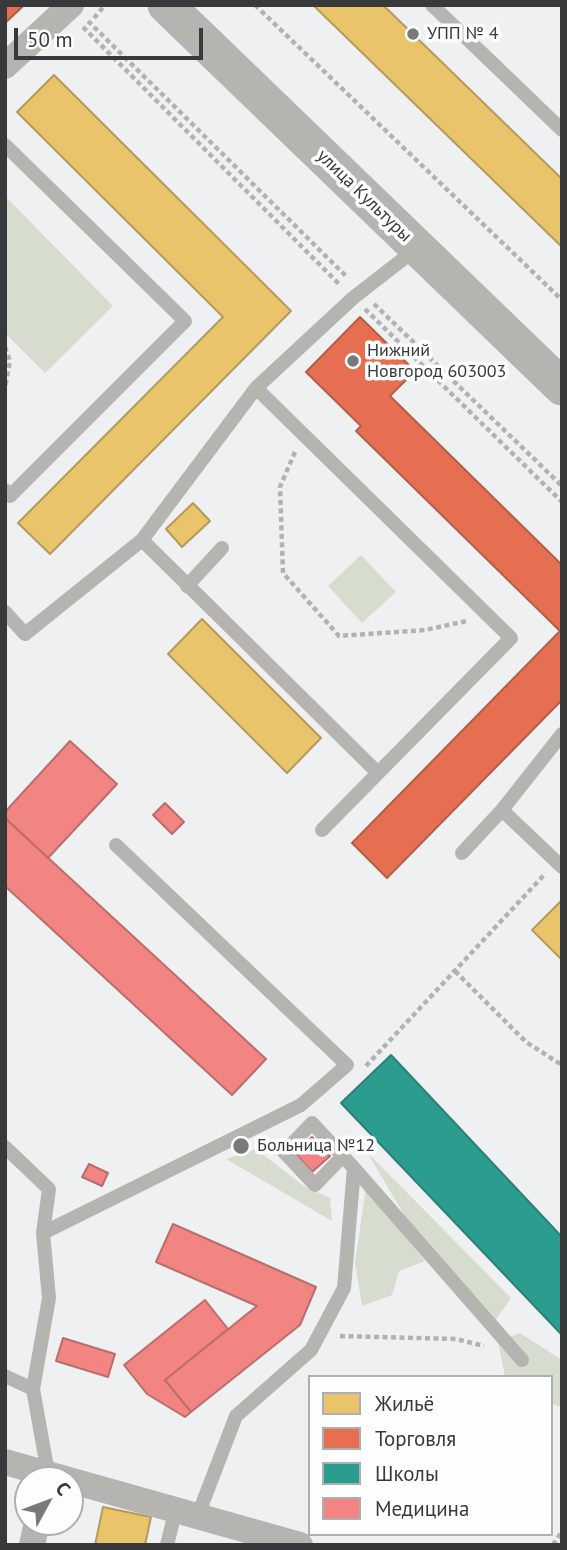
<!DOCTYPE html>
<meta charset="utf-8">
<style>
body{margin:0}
#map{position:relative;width:567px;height:1550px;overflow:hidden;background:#eef0f2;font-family:"PT Sans",sans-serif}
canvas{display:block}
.frame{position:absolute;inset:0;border:7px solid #38393a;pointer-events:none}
.legend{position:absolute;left:308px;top:1375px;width:245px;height:161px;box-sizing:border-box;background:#fbfdff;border:2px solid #adafb0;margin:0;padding:9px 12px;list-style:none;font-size:21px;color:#38393a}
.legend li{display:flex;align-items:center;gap:14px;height:35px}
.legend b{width:35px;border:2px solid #adafb0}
.north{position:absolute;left:14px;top:1466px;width:70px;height:70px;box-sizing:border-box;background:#fbfdff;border:2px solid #adafb0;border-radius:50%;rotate:49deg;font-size:19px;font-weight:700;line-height:28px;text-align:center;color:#38393a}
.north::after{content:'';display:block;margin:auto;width:24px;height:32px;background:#78797a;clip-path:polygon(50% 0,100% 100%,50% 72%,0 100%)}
.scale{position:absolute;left:14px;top:28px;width:189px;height:32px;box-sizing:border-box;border:4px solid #38393a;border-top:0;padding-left:9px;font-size:21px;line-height:24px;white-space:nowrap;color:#38393a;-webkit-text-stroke:5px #fbfdff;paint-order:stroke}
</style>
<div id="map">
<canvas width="567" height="1550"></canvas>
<div class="frame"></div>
<ul class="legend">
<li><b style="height:19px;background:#e9c46a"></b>Жильё</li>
<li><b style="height:19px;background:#e76f51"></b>Торговля</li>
<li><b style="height:19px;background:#2a9d8f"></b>Школы</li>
<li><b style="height:19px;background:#f28482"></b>Медицина</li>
</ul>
<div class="north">С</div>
<div class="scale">50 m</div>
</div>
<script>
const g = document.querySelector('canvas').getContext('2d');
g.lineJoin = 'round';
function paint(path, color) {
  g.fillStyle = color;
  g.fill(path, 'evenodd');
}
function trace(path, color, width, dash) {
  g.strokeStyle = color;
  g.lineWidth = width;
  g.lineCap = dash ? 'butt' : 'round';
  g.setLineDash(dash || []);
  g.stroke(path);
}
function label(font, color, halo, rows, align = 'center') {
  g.font = font + ' "PT Sans",sans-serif';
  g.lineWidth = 7;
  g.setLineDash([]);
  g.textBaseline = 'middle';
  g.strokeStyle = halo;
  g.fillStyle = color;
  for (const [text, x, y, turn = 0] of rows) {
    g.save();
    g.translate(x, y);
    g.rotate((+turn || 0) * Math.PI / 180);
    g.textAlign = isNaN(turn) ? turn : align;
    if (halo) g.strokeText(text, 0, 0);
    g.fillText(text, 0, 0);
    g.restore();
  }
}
paint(new Path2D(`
 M5,196l108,110 -68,67 -40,-40z
 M361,555l35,37 -34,31 -34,-37z
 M256,1149l48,37 26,12 2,23 -106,-62z
 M367,1152l144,146 -16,23 -89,-103z
 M366,1187l59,74 -26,10 -7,24 -30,11 -7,-43z
 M520,1333l42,27v48l-11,-5v-26h-46l-7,-36z`), '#d7ddce');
const homes = new Path2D(`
 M5,5h19l-19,18z
 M313,5h70l179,174v68z
 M54,75l237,236 -241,243 -32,-31 205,-206 -206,-205z
 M193,503l17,18 -28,26 -16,-18z
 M202,619l119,119 -34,35 -119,-119z
 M562,900v60l-30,-30z
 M103,1507l48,10 -6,28h-50z`);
paint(homes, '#e9c46a');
trace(homes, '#b49a5c', 2);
const shops = new Path2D(`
 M5,5h19l-19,18z
 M360,317l55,54 -25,25 172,169v135l-175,178 -35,-35 208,-212 -204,-200 5,-5 -55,-54z`);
paint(shops, '#e76f51');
trace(shops, '#b25f4a', 2);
const schools = new Path2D(`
 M391,1055l171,182v98l-221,-232z`);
paint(schools, '#2a9d8f');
trace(schools, '#2e7f76', 2);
const health = new Path2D(`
 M70,741l47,43 -69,74 -43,-40v-6z
 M165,803l19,19 -12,12 -19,-19z
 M5,818l261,241 -34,36 -227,-209z
 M312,1137l18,19 -18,16 -17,-19z
 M89,1164l19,9 -6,13 -20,-9z
 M173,1224l143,63 -16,38 -109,87 -26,-32 92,-74 -101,-44z
 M205,1300l23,29 -63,51 26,32 -6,5 -38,-23 -23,-29z
 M63,1338l52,16 -7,23 -52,-16z`);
paint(health, '#f28482');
trace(health, '#ba6e6c', 2);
trace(new Path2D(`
 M255,5l307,295
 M94,18l11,-13
 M88,21l260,257
 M83,27l258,259
 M374,304l188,182
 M365,309l197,193
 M5,347l5,14 -5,27
 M295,452l-15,35 3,86 56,63 86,-6 42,-9
 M455,971l71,71 36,23
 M366,1066l178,-191
 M340,1336l116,3 28,7
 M553,1545l9,-14`), '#b2b2b1', 4.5, [5, 3.5]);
trace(new Path2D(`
 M432,5l130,125
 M5,145l180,176 -175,175 -5,-6
 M256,388l255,250 -189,192
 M142,540l236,233
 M187,586l35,-38
 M5,612l20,22 117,-94 114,-152 97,-90 63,-49
 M502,810l60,57
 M462,853l40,-43 60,-76
 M5,1147l44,42 -6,44
 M354,1168l168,192
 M5,1376l28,13
 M48,1473l-15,-84 16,-91 -6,-65 258,-128 46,-40 -231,-220
 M198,1515l38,-99 75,-66 33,-62 10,-120 -42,-45 -28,29 31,33 29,-30
 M167,1545l9,-36`), '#b5b4b1', 14);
trace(new Path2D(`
 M5,66l66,-61
 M5,1462l295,83
 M32,1545l5,-23`), '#b5b4b1', 26);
trace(new Path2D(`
 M166,5l396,382`), '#b4b4b1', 37);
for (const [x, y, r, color] of [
 [413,34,7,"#78797a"],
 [353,361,7,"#78797a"],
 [241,1146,9,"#78797a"]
]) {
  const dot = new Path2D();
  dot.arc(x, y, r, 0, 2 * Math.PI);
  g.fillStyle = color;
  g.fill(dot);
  trace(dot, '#fbfdff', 2.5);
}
label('18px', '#38393a', '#fbfdff', [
 ["УПП № 4",427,34],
 ["Нижний",367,351],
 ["Новгород 603003",367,372],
 ["Больница №12",257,1146]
], 'left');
label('18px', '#38393a', '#fbfdff', [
 ["улица Культуры",364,196,44]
]);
</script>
